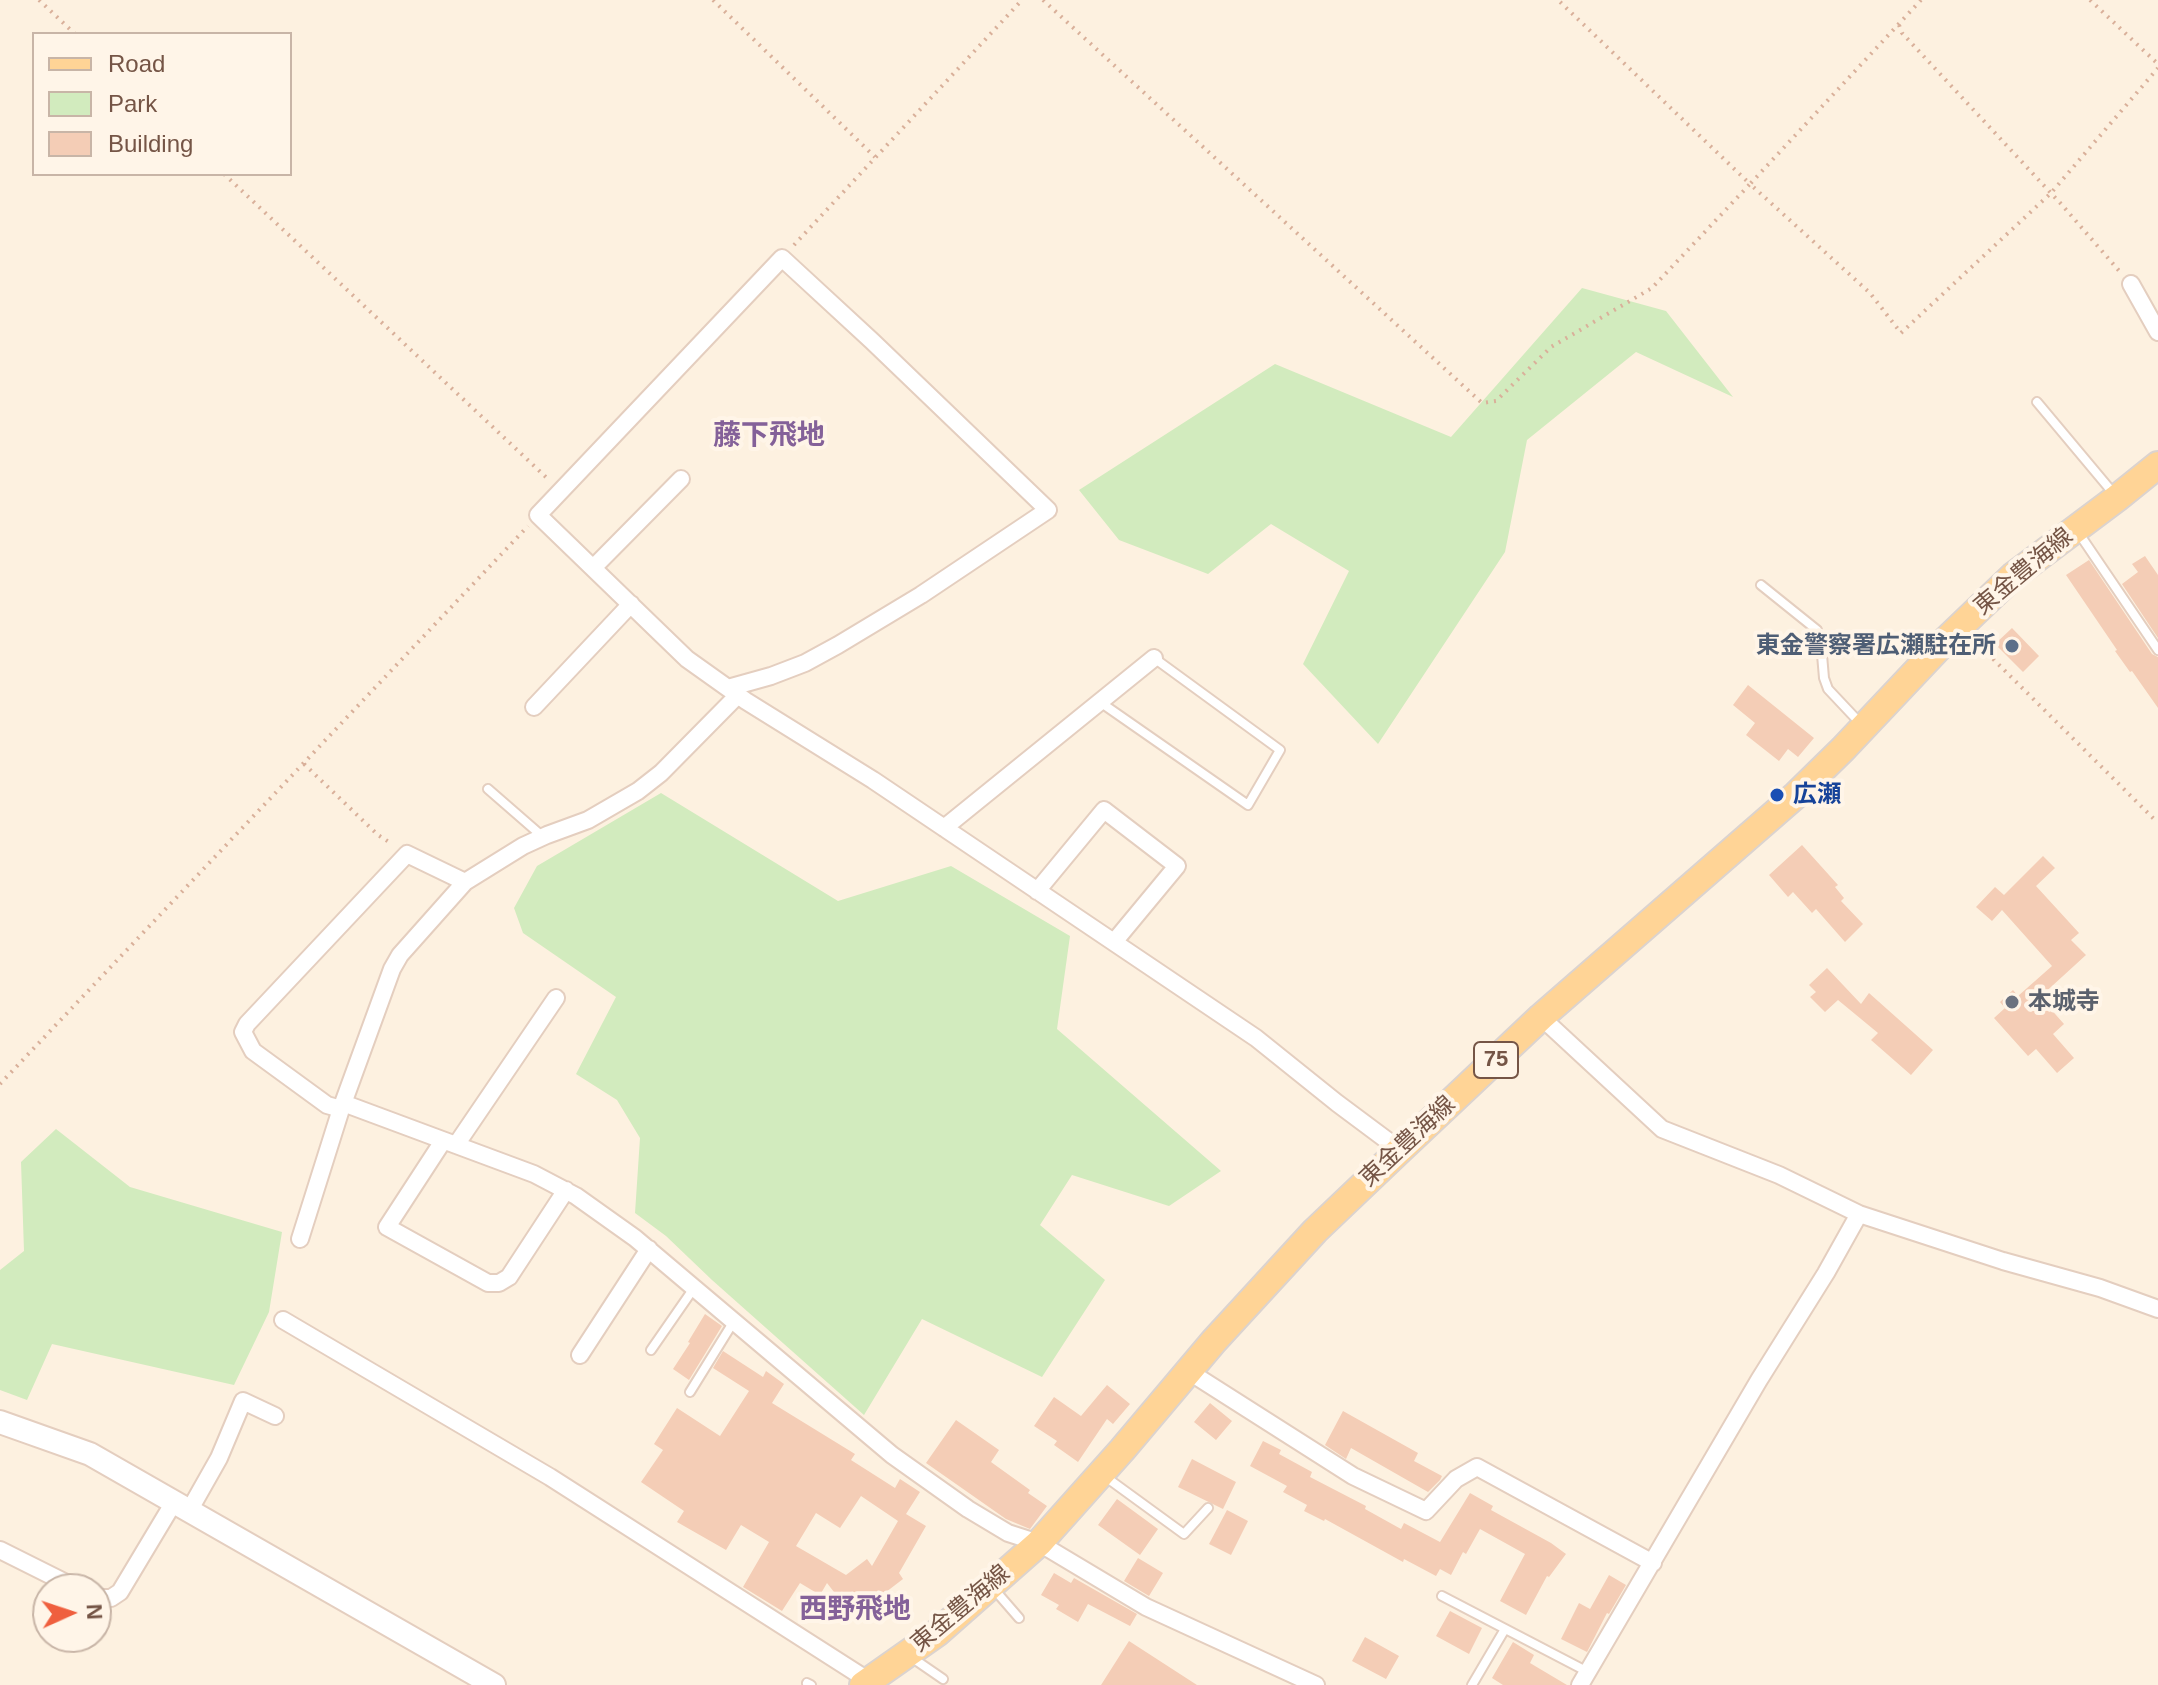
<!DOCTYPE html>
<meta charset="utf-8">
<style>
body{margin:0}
#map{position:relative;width:2158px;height:1685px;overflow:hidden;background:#fdf1e0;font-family:Helvetica,sans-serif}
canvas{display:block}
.legend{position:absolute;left:32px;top:32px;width:260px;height:144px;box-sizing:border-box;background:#fff5e8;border:2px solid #c8b5a7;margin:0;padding:10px 14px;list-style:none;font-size:24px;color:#755546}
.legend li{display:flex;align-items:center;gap:16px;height:40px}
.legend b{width:40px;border:2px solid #c8b5a7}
.north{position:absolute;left:32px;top:1573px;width:80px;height:80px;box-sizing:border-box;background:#fff5e8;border:2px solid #c8b5a7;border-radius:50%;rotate:87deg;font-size:22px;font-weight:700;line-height:32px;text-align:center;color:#755546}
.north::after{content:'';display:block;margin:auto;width:28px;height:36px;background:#ef5f3e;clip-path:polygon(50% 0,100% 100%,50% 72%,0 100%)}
</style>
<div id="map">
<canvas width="2158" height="1685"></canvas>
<ul class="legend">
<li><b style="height:10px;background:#ffd496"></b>Road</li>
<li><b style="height:22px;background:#d2ebbe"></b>Park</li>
<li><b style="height:22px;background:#f4cdb6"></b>Building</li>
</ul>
<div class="north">N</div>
</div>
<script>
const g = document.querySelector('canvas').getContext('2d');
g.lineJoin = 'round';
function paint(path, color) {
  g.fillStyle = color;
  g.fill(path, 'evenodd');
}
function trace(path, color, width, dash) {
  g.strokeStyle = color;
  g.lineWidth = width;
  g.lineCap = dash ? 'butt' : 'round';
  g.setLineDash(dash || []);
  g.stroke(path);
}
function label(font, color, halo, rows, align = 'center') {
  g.font = font + ' Helvetica,"Noto Sans JP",sans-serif';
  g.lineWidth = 8;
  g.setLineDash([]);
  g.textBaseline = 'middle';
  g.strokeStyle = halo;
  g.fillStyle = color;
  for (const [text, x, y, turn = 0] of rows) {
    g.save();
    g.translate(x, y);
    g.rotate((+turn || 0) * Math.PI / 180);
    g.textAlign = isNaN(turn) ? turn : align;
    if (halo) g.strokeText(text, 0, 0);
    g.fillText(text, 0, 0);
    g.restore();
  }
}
paint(new Path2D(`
 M1582,288l84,23 67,86 -97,-45 -109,88 -22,112 -127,192 -75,-80 46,-93 -78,-47 -63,50 -89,-34 -40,-50 196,-126 176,73z
 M661,793l177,108 113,-35 119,70 -13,93 164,142 -52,35 -97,-31 -32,50 65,55 -63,97 -120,-58 -58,96 -152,-135 -46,-44 -31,-23 5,-75 -23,-38 -41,-26 40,-77 -93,-64 -9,-25 23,-42z
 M56,1129l74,58 152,45 -13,80 -35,73 -182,-41 -25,56 -27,-10v-120l24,-19 -3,-89z`), '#d2ebbe');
paint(new Path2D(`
 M2145,556l13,19v63l-36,-54 16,-12 -6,-8z
 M2089,560l63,94 6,3v51l-26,-37 -2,1 -15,-21 2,-1 -51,-75z
 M2012,628l27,28 -16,16 -28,-28z
 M1748,685l66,53 -16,19 -10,-8 -9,12 -33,-26 9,-12 -22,-18z
 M1802,845l36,40 -3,2 9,11 -3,3 22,23 -18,18 -29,-33 -4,4 -19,-21 -5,5 -19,-22z
 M2043,856l12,12 -19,18 43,47 -8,7 15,15 -46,42 24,27 -11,10 21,24 -17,15 -21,-24 -8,7 -34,-38 11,-10 -5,-6 13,-12 5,6 34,-30 -50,-56 -10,11 -16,-14 19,-20 9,8z
 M1827,968l34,36 8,-11 64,57 -22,25 -40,-35 7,-7 -40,-33 -13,12 -15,-15 6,-5 -7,-7z
 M705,1314l17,12 -33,54 -16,-11 17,-26 -2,-1z
 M723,1351l40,26 3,-6 18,13 -12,19 83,51 -4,6 44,28 5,-9 20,13 -14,22 20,12 -27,47 4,6 -30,23 -2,-3 -20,15 -24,-31 -7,12 -20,-12 -18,28 -39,-24 26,-45 -28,-17 -15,25 -49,-28 7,-11 -43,-29 22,-32 -9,-6 23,-36 43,28 29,-45 -36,-23zM861,1496l37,25 -26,45 -5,-7 -21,16 -50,-29 20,-33 24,15z
 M1107,1385l23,19 -17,20 -6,-5 -29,43 -24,-17 3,-4 -23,-15 20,-29 27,19z
 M1210,1403l22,18 -16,19 -22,-18z
 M1343,1411l75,42 -4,8 28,15 -2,4 -12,12 -77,-44 -5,11 -21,-14z
 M956,1420l43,30 -8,12 39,28 -2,3 19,13 -17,23 -24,-10 -80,-56z
 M1263,1441l18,9 -2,4 33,18 -2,5 56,29 -1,3 36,20 3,-6 36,19 30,-49 23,13 -2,4 60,33 15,11 -17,23 -2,-1 -21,39 -26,-14 25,-47 -45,-25 -14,25 -3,-2 -12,23 -11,-6 -4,7 -32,-17 -1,3 -78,-43 -1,2 -20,-10 3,-6 -24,-13 4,-6 -37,-20z
 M1192,1459l44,23 -13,27 -45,-22z
 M1117,1499l41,30 -18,26 -42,-30z
 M1227,1510l21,11 -17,34 -22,-11z
 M1138,1558l25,15 -14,23 -25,-15z
 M1054,1573l17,10 3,-5 63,36 -7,12 -42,-22 -10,18 -22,-13 3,-4 -18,-10z
 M1609,1575l17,10 -17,29 -2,-1 -20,39 -26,-13 18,-36 11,6z
 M1450,1611l32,17 -13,26 -33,-18z
 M1365,1637l34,19 -13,23 -34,-18z
 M1129,1641l68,44h-96z
 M1513,1642l21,13 -4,8 37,22h-64l-11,-7z`), '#f4cdb6');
const service = new Path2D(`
 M2037,402l77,92
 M2078,532l80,118
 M1761,585l56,45 4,13 3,35 4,11 32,34
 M1100,702l148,103 32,-55 -126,-92
 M488,789l54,47
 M651,1350l43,-62
 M690,1392l44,-71
 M1103,1475l81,59 24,-26
 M993,1588l26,30
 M1442,1596l146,76
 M911,1657l32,22
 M807,1683l4,2
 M1472,1685l33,-56`);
const minor = new Path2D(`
 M2131,284l27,48
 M593,568l88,-89
 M728,688l43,-12 34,-13 33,-18 83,-50 127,-85 -176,-169 -90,-83 -244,257 149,144 59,42 127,79 383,258 81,65 63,47
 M534,707l97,-103
 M944,828l210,-170
 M1037,891l67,-81 73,56 -63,76
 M1541,1017l121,112 117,46 80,39 144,47 97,27 58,21
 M343,1103l191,71 42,22 59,42 257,217 76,54 40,24 31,10 107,64 170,78
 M341,1109l-14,-4 -74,-54 -10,-19 4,-8 160,-170 58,28
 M443,1141l-56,86 101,56h11l10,-6 57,-87
 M456,1145l100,-147
 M300,1239l41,-130 51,-140 8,-14 65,-73 58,-36 24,-11 41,-15 50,-29 23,-18 77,-78
 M283,1320l267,157 319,204
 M580,1355l69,-106
 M1188,1371l165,105 73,35 30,-32 21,-12 176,96
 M189,1511l30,-53 24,-57 32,15
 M0,1550l78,39
 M96,1598h15l9,-6 54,-90
 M1580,1685l179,-305 67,-107 33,-59`);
const tertiary = new Path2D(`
 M0,1422l90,32 404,231`);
const primary = new Path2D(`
 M863,1685l74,-52 102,-90 83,-93 92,-109 101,-110 85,-81 141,-133 255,-222 47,-46 101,-107 69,-66 104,-78 41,-33`);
trace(service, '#e4cebf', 12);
trace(minor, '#e4cebf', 20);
trace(tertiary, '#e4cebf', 26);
trace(primary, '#dbd3cf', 30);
trace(new Path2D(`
 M39,0l36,34
 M713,0l162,157
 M1043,0l439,403 14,-2 55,-54 101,-59 98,-104 -192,-184
 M1921,0l-171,184 120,109 31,40 150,-140 107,-125
 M2090,0l68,64
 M1899,25l3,8 160,172 59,68
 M224,174l324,305
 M794,245l228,-245
 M1976,642l180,179
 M304,764l74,71 14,9
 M0,1084l528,-558`), '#d9b09a', 4, [2, 6]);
trace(service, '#fff', 8);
trace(minor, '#fff', 16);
trace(tertiary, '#fff', 22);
trace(primary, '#ffd496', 26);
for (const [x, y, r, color] of [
 [2012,646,8,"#5c6f8a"],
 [1777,795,8,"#1a4fb4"],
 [2012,1002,8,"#6b7280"]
]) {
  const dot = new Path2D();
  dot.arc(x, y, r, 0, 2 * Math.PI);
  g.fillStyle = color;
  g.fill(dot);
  trace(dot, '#fff5e8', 3);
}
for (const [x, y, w] of [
 [1496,1060,44]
]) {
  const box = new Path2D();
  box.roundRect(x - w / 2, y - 18, w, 36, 6);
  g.fillStyle = '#fff5e8';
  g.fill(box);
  trace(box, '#755546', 2);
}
label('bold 22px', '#755546', null, [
 ["75",1496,1060]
]);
label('24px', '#755546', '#fff5e8', [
 ["東金豊海線",2024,572,-40],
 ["東金豊海線",1408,1142,-43],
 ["東金豊海線",961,1609,-40]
]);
label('bold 24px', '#4e5e75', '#fff5e8', [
 ["東金警察署広瀬駐在所",1996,646]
], 'right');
label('bold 24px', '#164399', '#fff5e8', [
 ["広瀬",1793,795]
], 'left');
label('bold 24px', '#5b616d', '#fff5e8', [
 ["本城寺",2028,1002]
], 'left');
label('bold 28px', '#846199', '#fff5e8', [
 ["藤下飛地",769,436],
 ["西野飛地",855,1610]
]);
</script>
